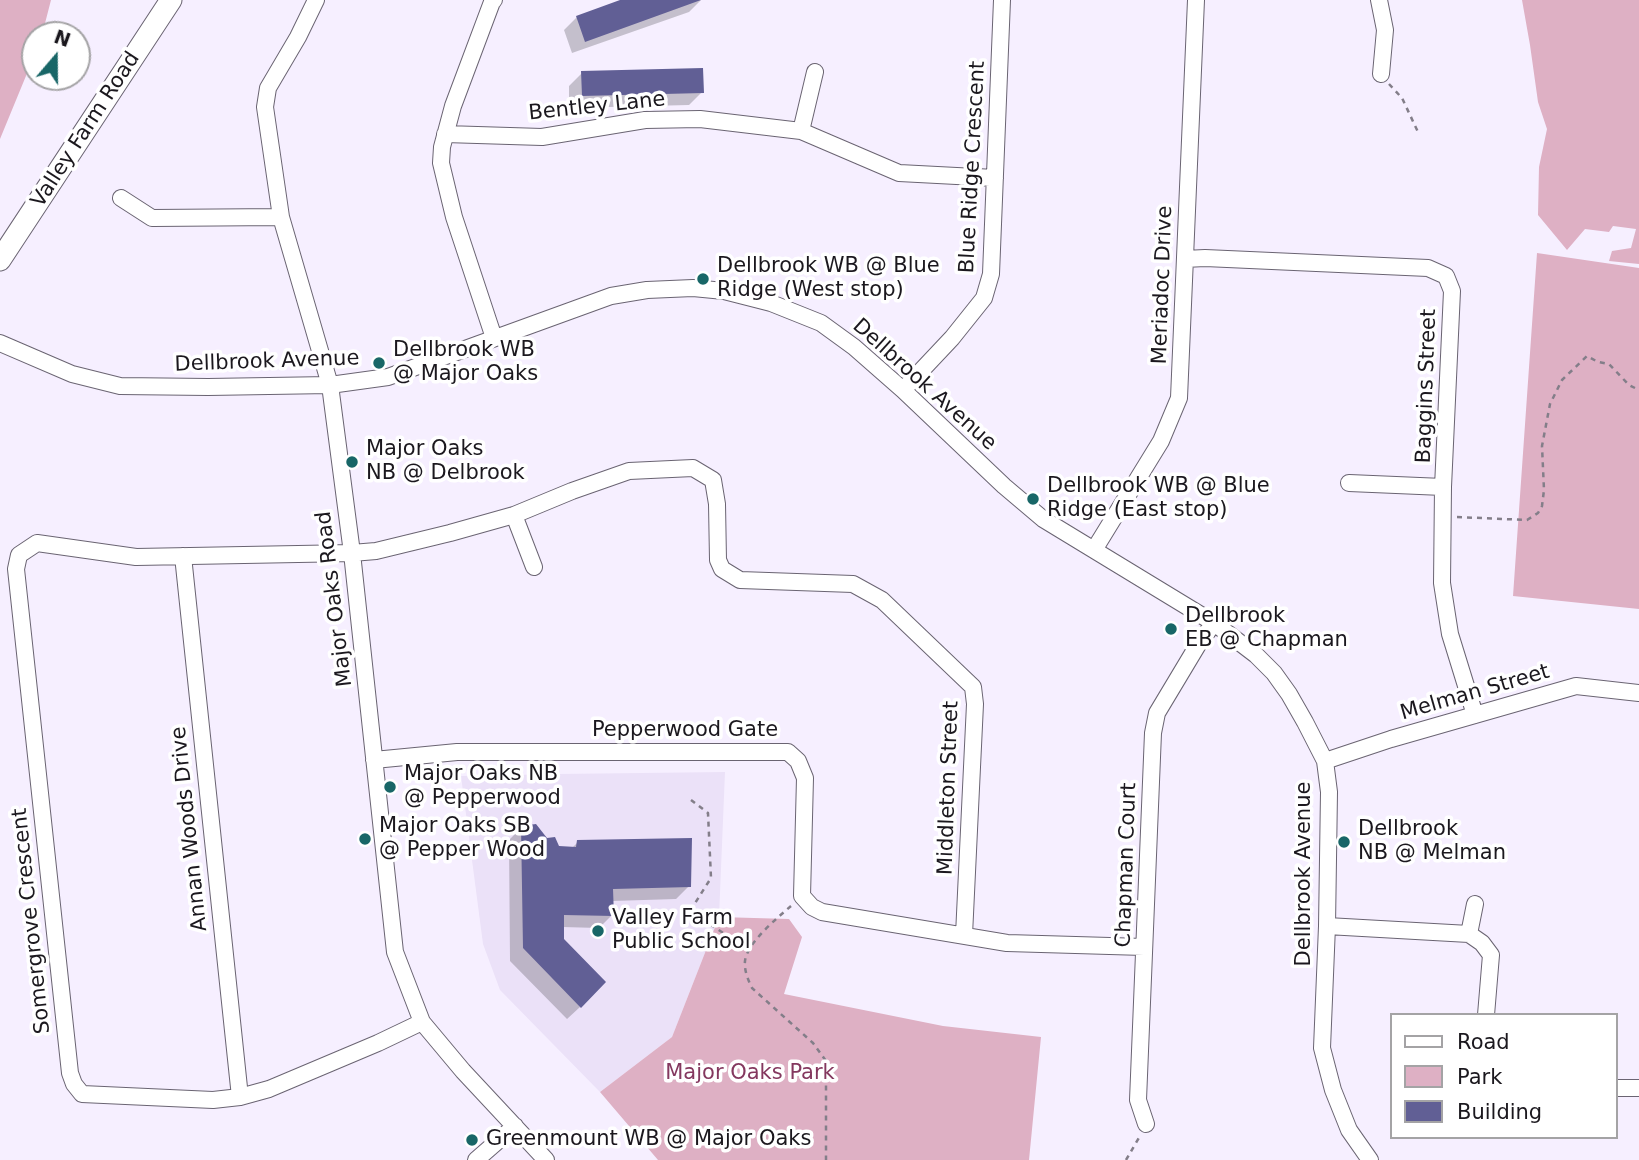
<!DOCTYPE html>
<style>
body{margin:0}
#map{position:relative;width:1639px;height:1160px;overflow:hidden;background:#f6efff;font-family:"DejaVu Sans",sans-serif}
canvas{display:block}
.legend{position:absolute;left:1390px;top:1013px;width:228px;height:126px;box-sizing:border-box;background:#fff;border:2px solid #a4a3a5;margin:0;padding:9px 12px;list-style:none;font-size:21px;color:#1b181e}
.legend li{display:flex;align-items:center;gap:14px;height:35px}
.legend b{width:35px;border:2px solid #a4a3a5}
.north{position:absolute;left:21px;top:21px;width:70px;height:70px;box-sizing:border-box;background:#fff;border:2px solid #a4a3a5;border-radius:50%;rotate:20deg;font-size:19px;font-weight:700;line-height:28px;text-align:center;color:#1b181e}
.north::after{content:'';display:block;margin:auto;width:24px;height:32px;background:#186667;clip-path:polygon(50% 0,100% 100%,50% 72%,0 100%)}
</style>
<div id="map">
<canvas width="1639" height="1160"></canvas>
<ul class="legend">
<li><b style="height:9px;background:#fff"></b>Road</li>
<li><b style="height:19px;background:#deb0c4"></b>Park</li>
<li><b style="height:19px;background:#615f95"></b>Building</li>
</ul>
<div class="north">N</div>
</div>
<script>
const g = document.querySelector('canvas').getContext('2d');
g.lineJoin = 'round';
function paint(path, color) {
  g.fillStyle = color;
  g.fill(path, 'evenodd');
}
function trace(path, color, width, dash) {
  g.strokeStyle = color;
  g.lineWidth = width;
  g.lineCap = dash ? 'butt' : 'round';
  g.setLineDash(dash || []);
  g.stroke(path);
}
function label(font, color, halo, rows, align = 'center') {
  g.font = font + ' "DejaVu Sans",sans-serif';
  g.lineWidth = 7;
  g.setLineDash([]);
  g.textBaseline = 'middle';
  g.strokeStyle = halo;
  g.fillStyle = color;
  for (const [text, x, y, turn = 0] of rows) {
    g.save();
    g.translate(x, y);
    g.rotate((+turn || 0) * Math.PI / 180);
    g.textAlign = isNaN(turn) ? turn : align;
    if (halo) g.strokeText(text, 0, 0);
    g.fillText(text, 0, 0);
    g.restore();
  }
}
paint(new Path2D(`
 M725,772l-6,145 -47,120 -72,55 -100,-102 -17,-46 -22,-168 97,-2z`), '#ebe1f8');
paint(new Path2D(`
 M0,0h51l-9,35h-7v19l-35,85z
 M1522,0h117v264l-30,-3 3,-10 19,-3 5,-19 -23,-3 -4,6 -24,-3 -18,21 -29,-35 1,-48 8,-38 -9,-27 -8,-57z
 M1537,253l102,15v341l-126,-13z
 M719,917l70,2 13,18 -18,57 159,32 98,11 -12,123h-371l-58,-68 72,-55z`), '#deb0c4');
paint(new Path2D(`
 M625,0h76l-12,12 -117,41 -8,-23 13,-13z
 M582,73l120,19 -13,13 -120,3v-22z
 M522,827l36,20 13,2 7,-7 111,44 -13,13 -64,2v14l-13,13 -37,-1v13l18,67 -13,12 -57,-58 -1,-121z`), '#0003');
paint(new Path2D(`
 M620,0h81l-116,42 -9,-26z
 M703,68l1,25 -122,3 -1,-25z
 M536,824l11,14 8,-1 4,9 17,1 1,-7 115,-2 -1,49 -78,2 1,27 -50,-1v24l42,43 -25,26 -58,-60 -2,-122z`), '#615f95');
const minor = new Path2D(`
 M316,0l-18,37 -30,51 -3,19 16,110 49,168 22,168 43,399 27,70 41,49 83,89
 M1379,0l6,30 -4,44
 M801,131l14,-59
 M445,134l97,3 103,-17 55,-1 101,12 98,42 96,5
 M121,198l31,20 129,-1
 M1185,259l20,-1 223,10 18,8 6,15 -9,196 -1,96 8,51 25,81
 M494,338l-40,-121 -13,-54 1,-16 11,-41 39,-104 2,-2
 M0,343l72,31 48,12 88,1 122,-2 58,-8 223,-81 36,-6 46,-2 31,3 47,12 50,20 33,24 49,43 101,96 39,33 171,104 42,32 18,18 15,21 16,28 20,39 4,31 -2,134 -5,122 11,42 16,40 21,30
 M903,390l49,-52 32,-40 7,-24 11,-274
 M1349,483l94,4
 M514,515l20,52
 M1094,550l67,-109 18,-43 17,-398
 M183,556l57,541
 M374,760l83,-8h331l10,9 7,17 -3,118 10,11 10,5 185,31 137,4
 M1325,761l66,-22 185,-53 63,7
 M1327,926l142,8 13,9 9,12 -5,60
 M1469,934l6,-30
 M422,1022l-44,21 -109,46 -29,8 -27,3 -131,-6 -8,-10 -4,-11 -54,-504 3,-14 18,-12 99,14 216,-4 24,-2 74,-18 64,-18 58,-24 57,-20 64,-3 20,12 4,24 1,56 4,9 18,11 113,4 29,16 91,87 2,17 -11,231
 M1616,1088h23
 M1146,1124l-8,-24 15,-367 4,-20 42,-70 15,-20
 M476,1160l39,-34`);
const tertiary = new Path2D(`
 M0,260l171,-260`);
trace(minor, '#6a6472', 18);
trace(tertiary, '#6a6472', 23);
trace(new Path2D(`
 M1389,84l13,14 16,34
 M1457,517l70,3 11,-7 4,-7 2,-16 -2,-44 8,-42 12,-24 25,-24 11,6 11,2 20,21 10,5
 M691,800l17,13 3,65 -21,33 59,39
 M791,906c-14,12 -44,37 -46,55 -1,9 3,19 7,27l61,55 13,18v99
 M1126,1160l14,-24`), '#837e89', 2.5, [5, 5]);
trace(minor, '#fff', 16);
trace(tertiary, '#fff', 21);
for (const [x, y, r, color] of [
 [703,279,7,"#186667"],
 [379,363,7,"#186667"],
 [352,462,7,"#186667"],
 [1033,499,7,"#186667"],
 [1171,629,7,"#186667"],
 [390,787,7,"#186667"],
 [365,839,7,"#186667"],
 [1344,842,7,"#186667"],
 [598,931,7,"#186667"],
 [472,1140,7,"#186667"]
]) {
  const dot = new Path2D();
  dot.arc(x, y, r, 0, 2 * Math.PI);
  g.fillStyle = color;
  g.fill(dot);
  trace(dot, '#fff', 2.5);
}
label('21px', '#1b181e', '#fff', [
 ["Bentley Lane",597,107,-6],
 ["Valley Farm Road",86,130,-57],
 ["Blue Ridge Crescent",973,167,-87],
 ["Meriadoc Drive",1163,285,-88],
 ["Dellbrook Avenue",267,362,-2],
 ["Dellbrook Avenue",924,385,42],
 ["Baggins Street",1427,386,-88],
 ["Major Oaks Road",335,599,-97],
 ["Melman Street",1475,693,-16],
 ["Pepperwood Gate",685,731],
 ["Middleton Street",949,788,-88],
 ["Annan Woods Drive",190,829,-96],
 ["Chapman Court",1127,865,-88],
 ["Dellbrook Avenue",1305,874,-90],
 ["Somergrove Crescent",32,921,-96]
]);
label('21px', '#1b181e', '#fff', [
 ["Dellbrook WB @ Blue",717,267],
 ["Ridge (West stop)",717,291],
 ["Dellbrook WB",393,351],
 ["@ Major Oaks",393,375],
 ["Major Oaks",366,450],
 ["NB @ Delbrook",366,474],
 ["Dellbrook WB @ Blue",1047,487],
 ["Ridge (East stop)",1047,511],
 ["Dellbrook",1185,617],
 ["EB @ Chapman",1185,641],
 ["Major Oaks NB",404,775],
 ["@ Pepperwood",404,799],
 ["Major Oaks SB",379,827],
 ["@ Pepper Wood",379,851],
 ["Dellbrook",1358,830],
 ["NB @ Melman",1358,854],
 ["Valley Farm",612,919],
 ["Public School",612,943],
 ["Greenmount WB @ Major Oaks",486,1140]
], 'left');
label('21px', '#84385f', '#fff', [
 ["Major Oaks Park",750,1074]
]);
</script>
